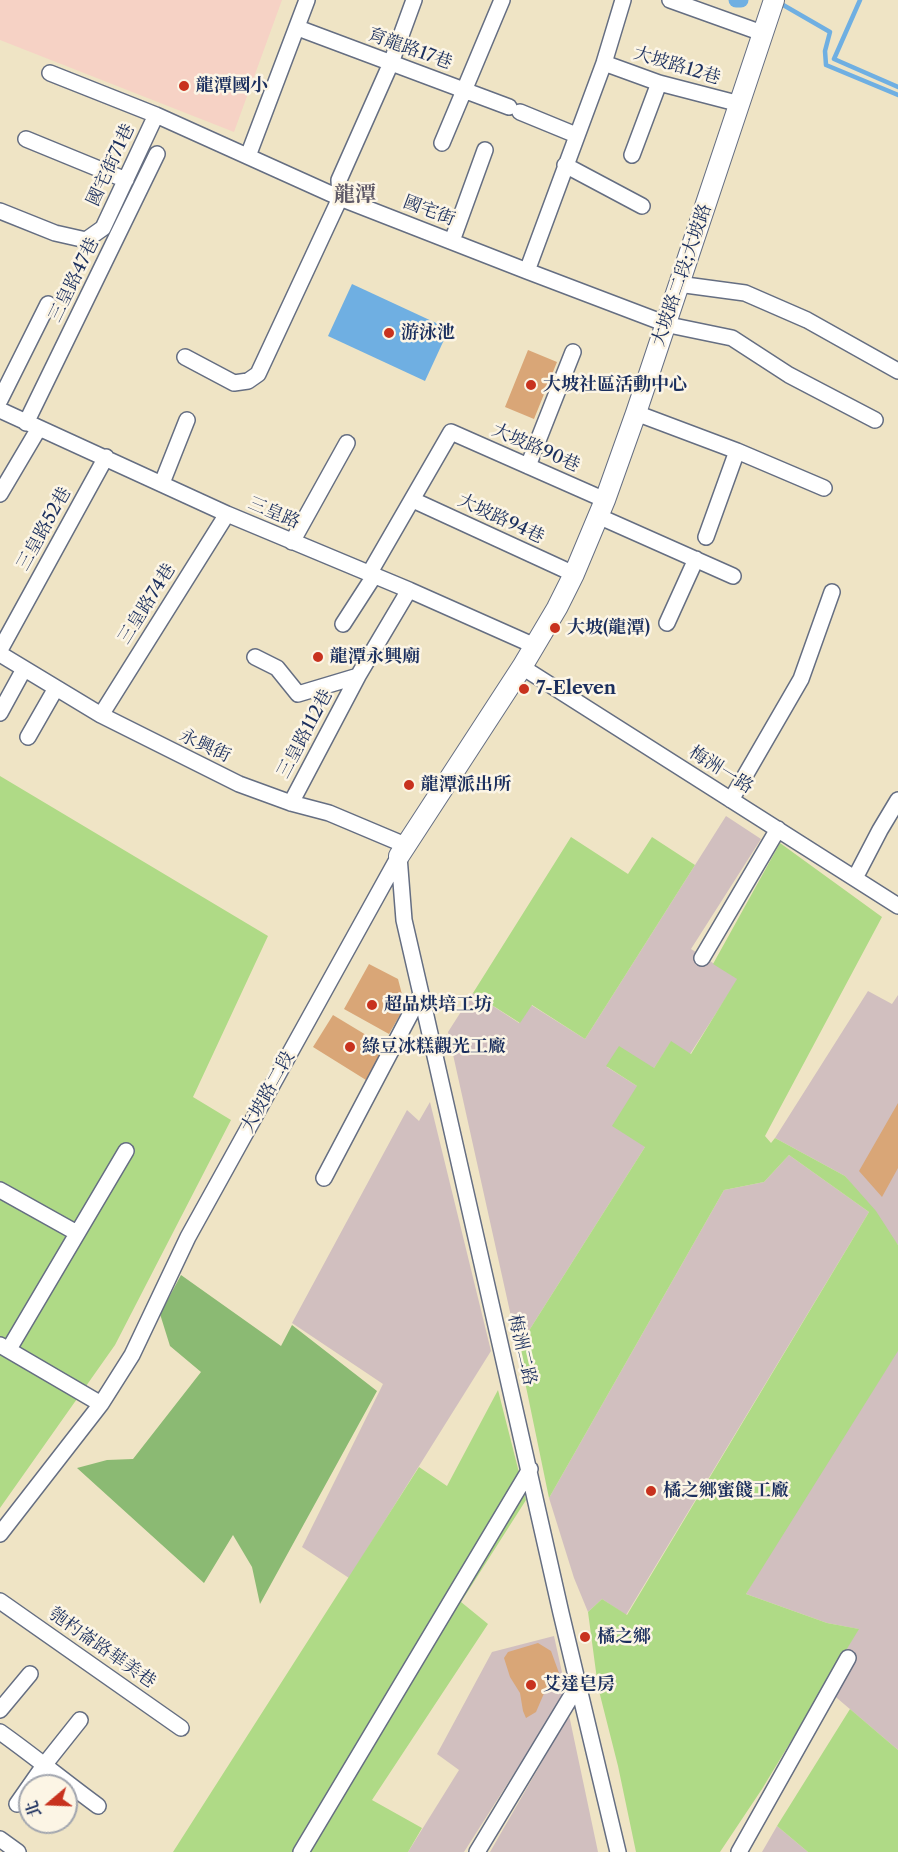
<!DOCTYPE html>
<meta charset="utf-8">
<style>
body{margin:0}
#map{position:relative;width:898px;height:1852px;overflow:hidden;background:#efe4c5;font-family:"Libre Caslon Text","Noto Serif TC",serif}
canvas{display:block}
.north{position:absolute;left:18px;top:1774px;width:60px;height:60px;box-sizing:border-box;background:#fcf5e5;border:2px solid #a2a6af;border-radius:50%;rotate:251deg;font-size:16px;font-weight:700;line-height:24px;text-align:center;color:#1b2f5e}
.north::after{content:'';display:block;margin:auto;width:21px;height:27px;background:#c8321e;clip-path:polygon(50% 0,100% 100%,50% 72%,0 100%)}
</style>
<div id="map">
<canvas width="898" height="1852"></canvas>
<div class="north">北</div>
</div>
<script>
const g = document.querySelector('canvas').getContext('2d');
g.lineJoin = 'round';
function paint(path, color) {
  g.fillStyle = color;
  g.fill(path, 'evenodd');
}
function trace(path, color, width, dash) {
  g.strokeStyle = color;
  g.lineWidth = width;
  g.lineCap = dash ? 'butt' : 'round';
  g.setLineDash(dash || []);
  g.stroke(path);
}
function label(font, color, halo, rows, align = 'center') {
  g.font = font + ' "Libre Caslon Text","Noto Serif TC",serif';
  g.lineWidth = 5;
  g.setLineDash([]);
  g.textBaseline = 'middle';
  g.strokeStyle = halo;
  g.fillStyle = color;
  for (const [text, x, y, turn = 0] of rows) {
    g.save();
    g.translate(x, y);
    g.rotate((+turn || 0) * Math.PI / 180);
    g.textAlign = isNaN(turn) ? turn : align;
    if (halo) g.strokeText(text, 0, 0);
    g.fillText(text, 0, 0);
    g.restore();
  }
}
paint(new Path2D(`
 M0,0h282l-48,132 -234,-92z`), '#f6d2c5');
paint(new Path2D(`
 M726,816l35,23 -70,110 47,30 -48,75 -19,-12 -17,26 -47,-1 30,19 8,61 -127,201 -70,-316 25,-39 46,30 12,-18 54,34z
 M868,991l24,13 6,-9v250l-53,-69 -70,-38z
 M430,1102l61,249 -142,227 -47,-31 81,-163 -91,-61 115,-213 12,11z
 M789,1155l80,57 -243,403 -24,-16 -14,13 -14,-34 -25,-80 175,-308 40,-8z
 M898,1350v400l-74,-63 34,-58 -31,-6 -81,-29 24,-42z
 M554,1636l11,50 -1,9 -100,157h-56l51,-82 -22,-16 55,-102z
 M569,1715l29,137h-108z
 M777,1826l31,26h-46z`), '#d1bfbf');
paint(new Path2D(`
 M0,776l268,160 -75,161 38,23 -116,225 -115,163z
 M571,837l57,37 24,-37 43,28 -110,174 -53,-34 -12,18 -47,-30z
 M780,843l102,74 -117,219 6,7 4,-5 70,38 31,35 22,34v106l-152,243 81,29 32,6 -97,160 -42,63h-84l-18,-86 -20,-79 -10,-75 14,-13 25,16 242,-403 -80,-57 -25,27 -40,8 -175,308 -31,-150 127,-201 -33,-21 25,-40 -31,-20 13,-20 35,22 17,-27 20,13 46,-75 -24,-15z
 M498,1390l28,110 -65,102 27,22 -116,176 50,28 -14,24h-235l246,-385 28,19z
 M850,1709l48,41v102h-90l-31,-26z`), '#afda86');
paint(new Path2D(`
 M181,1275l100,71 11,-21 85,66 -117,213 -8,-37 -19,-32 -29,48 -127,-115 30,-8 26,-1 68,-87 -31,-26 -10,-32z`), '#8bba73');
paint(new Path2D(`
 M352,284l97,45 -24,52 -97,-45z`), '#6fafe2');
trace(new Path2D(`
 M860,0l-26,59 64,28
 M778,2l52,30 -5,19 1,14 72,30`), '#6fafe2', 4.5);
trace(new Path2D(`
 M736,0h5`), '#6fafe2', 15);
paint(new Path2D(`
 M528,350l29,12 -23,57 -29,-12z
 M369,964l29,15 7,27 -16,28 -45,-25z
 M333,1015l53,32 -20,33 -53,-33z
 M898,1103v65l-16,29 -23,-26z
 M538,1643l13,8 8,22 -8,4 -15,35 -10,6 -3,-7 -3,-18 -10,-16 -6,-19 4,-6z`), '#d9a677');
const minor = new Path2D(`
 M670,0l92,33
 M298,28l211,79
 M604,63l55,20 81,21
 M50,73l106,42 184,83 187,73 142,54 63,13 57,37 86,45
 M520,112l56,23
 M26,139l100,41
 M442,143l60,-143
 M632,155l27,-72
 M248,156l59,-156
 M565,165l77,41
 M0,211l55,22 31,7 17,-12 53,-113
 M452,241l33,-91
 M527,271l77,-208 19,-63
 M678,284l67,9 62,27 91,51
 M185,357l49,26 14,-2 10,-7 82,-176 -1,-18 52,-117 23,-63
 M0,400l48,-96
 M0,410l227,104 182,76 126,56
 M636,413l101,38 87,37
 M26,423l131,-269
 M528,466l45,-114
 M162,483l25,-63
 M0,494l39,-66
 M413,500l161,74
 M598,516l135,60
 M706,537l31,-86
 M292,542l55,-99
 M369,574l82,-142 154,68
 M667,623l29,-64
 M343,624l31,-48
 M0,650l106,-193
 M0,654l101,61 138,69 52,19 38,10 76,32
 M255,657l22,11 21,26 60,-18
 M522,667l376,239
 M0,713l24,-44
 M101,715l126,-201
 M28,737l28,-49
 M731,800l70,-121 31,-87
 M291,803l67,-127 51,-86
 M399,856l5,64 17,74 140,619 57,239
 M855,878l25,-48 18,-30
 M702,958l76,-129
 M324,1178l97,-184
 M0,1190l77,43
 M0,1345l101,59
 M9,1349l117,-198
 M0,1534l101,-130 31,-49 56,-118 211,-381
 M0,1601l181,127
 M0,1710l30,-36
 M0,1732c34,24 65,50 98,74
 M17,1804l28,-40 35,-44
 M0,1839l18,13
 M301,1852l229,-383
 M477,1852l101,-167
 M739,1852l109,-194`);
const major = new Path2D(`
 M399,856l123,-189 35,-59 17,-34 31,-74 31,-87 138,-413`);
trace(minor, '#656e82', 18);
trace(major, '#656e82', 22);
trace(minor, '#fff', 15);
trace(major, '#fff', 20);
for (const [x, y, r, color] of [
 [184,86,6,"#c8321e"],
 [389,333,6,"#c8321e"],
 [531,385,6,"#c8321e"],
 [555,628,6,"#c8321e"],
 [318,657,6,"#c8321e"],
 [524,689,6,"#c8321e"],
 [409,785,6,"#c8321e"],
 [372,1005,6,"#c8321e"],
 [350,1047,6,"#c8321e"],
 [651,1491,6,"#c8321e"],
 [585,1637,6,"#c8321e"],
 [531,1685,6,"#c8321e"]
]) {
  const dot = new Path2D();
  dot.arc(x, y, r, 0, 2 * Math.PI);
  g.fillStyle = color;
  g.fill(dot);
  trace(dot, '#fcf5e5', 2);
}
label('18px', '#1b2f5e', '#fcf5e5', [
 ["育龍路17巷",410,49,20],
 ["大坡路12巷",677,66,17],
 ["國宅街71巷",111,165,-65],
 ["國宅街",429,211,21],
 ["大坡路二段;大坡路",682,275,-71],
 ["三皇路47巷",74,280,-64],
 ["大坡路90巷",536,448,24],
 ["三皇路",274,513,23],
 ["大坡路94巷",501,519,25],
 ["三皇路52巷",44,529,-61],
 ["三皇路74巷",147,604,-58],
 ["三皇路112巷",305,734,-62],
 ["永興街",205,746,25],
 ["梅洲一路",721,770,32],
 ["大坡路二段",268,1092,-61],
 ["梅洲二路",522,1350,77],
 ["匏杓崙路華美巷",102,1648,35]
]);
label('bold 18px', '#1b2f5e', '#fcf5e5', [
 ["龍潭國小",196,86],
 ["游泳池",401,333],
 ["大坡社區活動中心",543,385],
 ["大坡(龍潭)",567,628],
 ["龍潭永興廟",330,657],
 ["7-Eleven",536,689],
 ["龍潭派出所",421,785],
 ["超品烘培工坊",384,1005],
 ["綠豆冰糕觀光工廠",362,1047],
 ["橘之鄉蜜餞工廠",663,1491],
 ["橘之鄉",597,1637],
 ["艾達皂房",543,1685]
], 'left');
label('bold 21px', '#5e5967', '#fcf5e5', [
 ["龍潭",355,195]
]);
</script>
